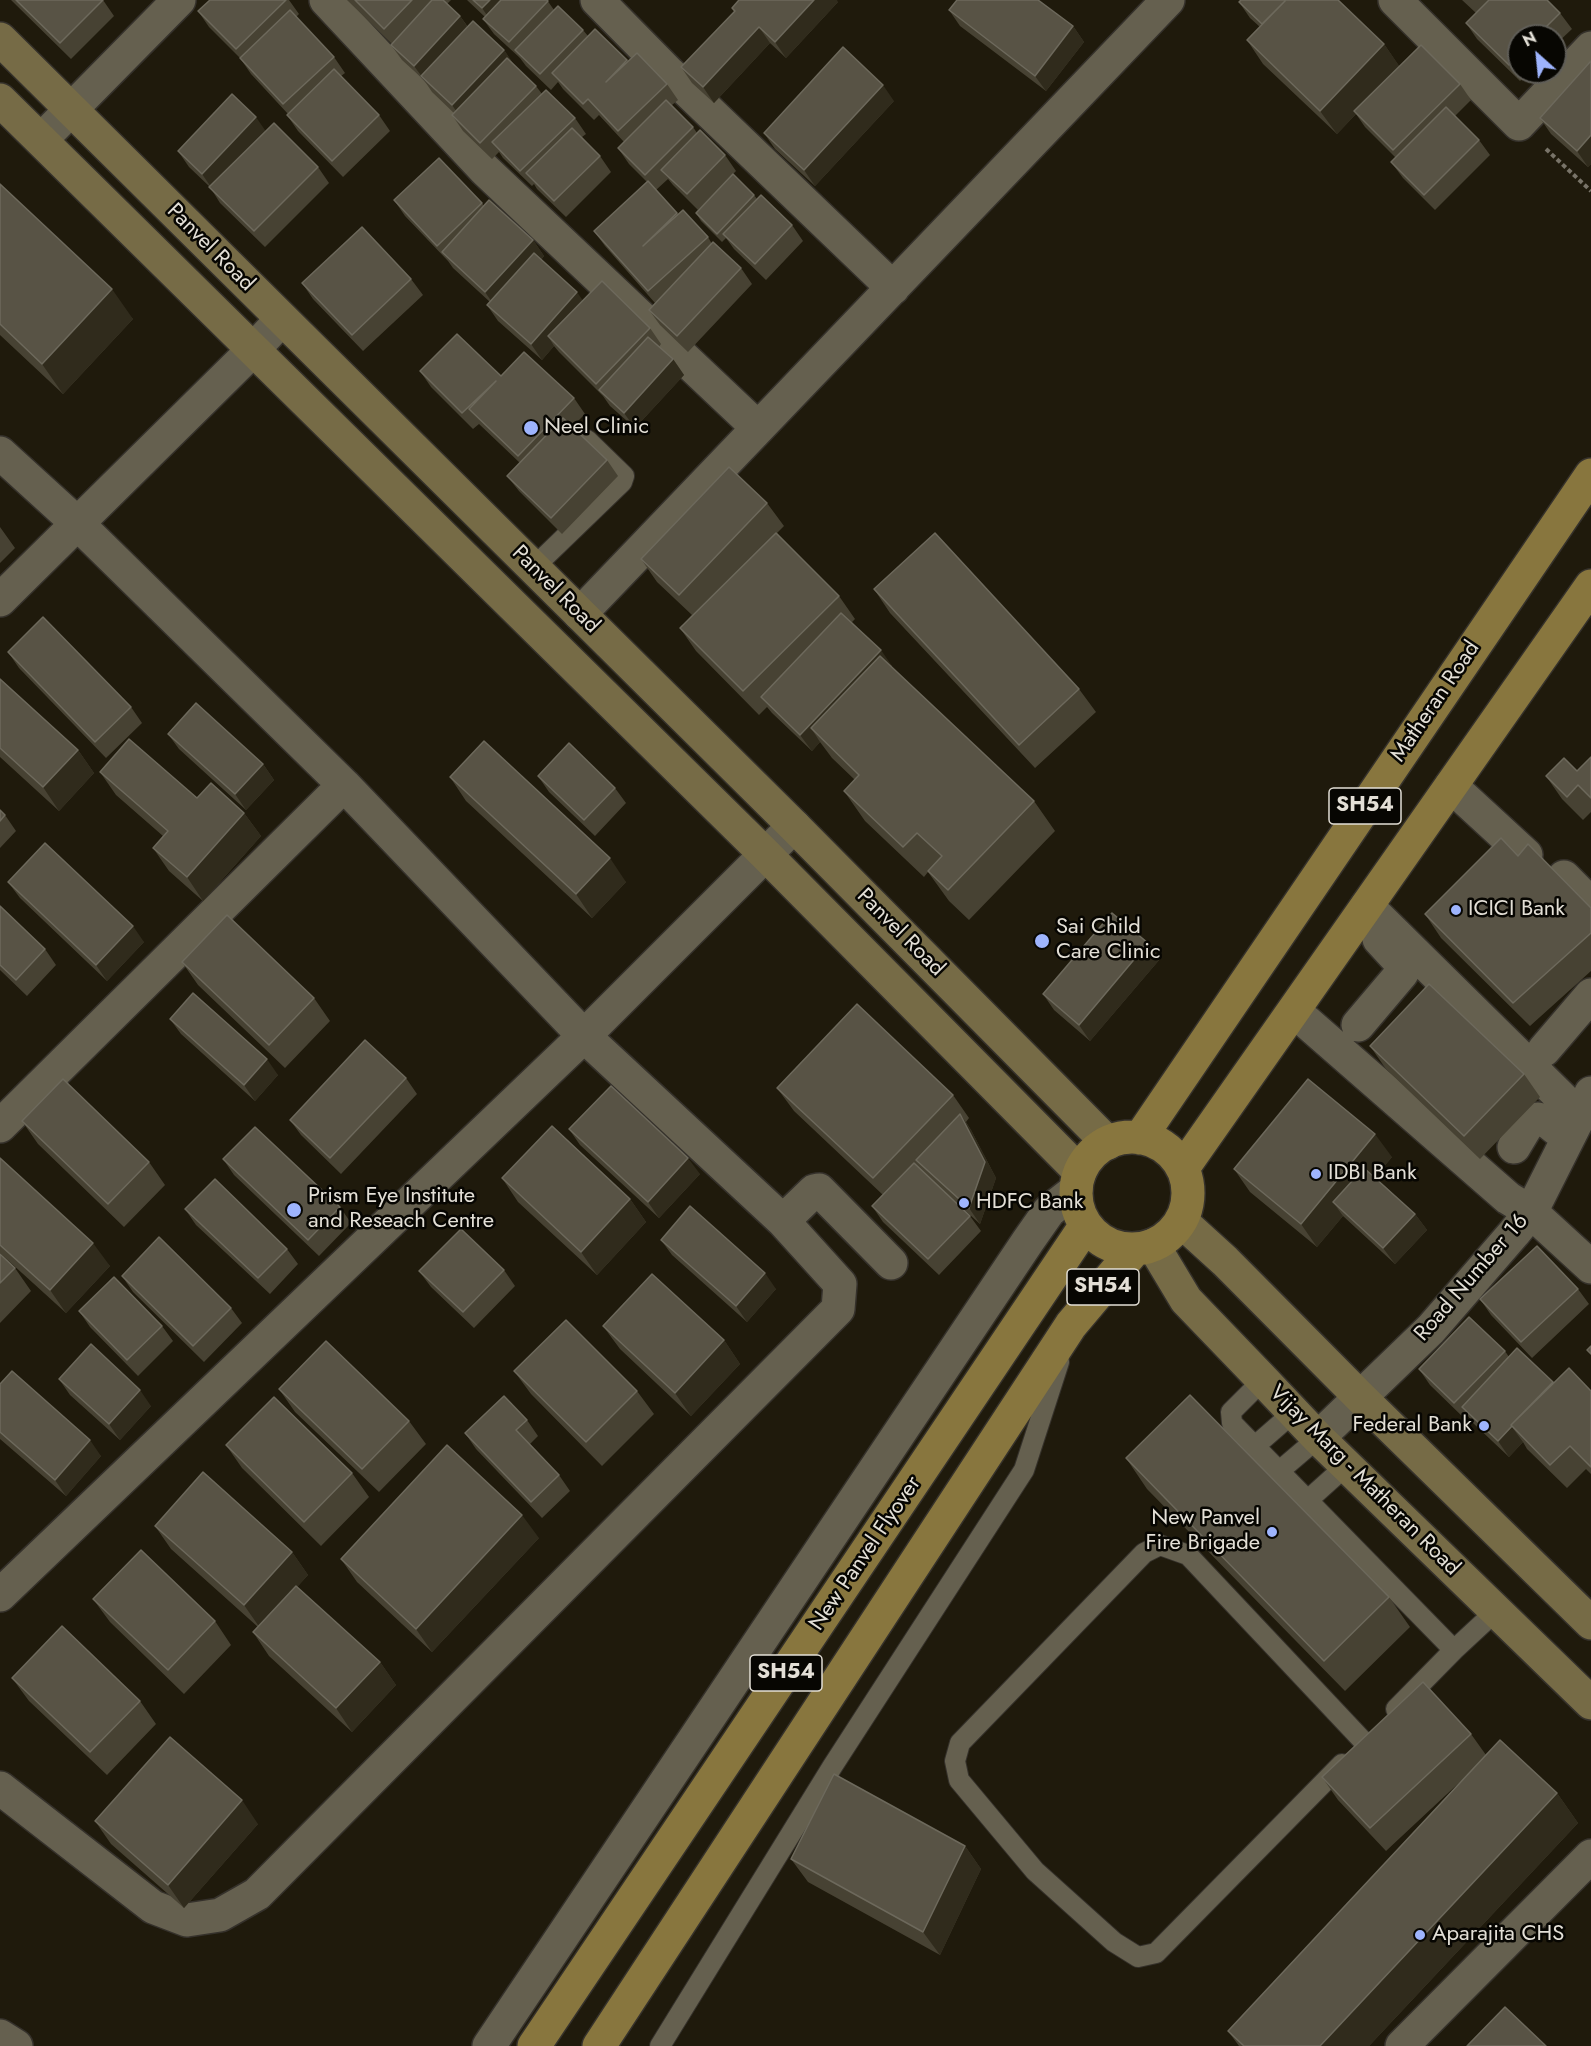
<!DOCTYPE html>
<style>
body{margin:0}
#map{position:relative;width:1591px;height:2046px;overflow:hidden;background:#1f1a0c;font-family:Jost,sans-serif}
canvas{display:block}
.north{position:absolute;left:1507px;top:24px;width:60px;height:60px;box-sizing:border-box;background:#070602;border:2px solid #5f5d57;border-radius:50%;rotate:333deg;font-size:16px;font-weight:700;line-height:24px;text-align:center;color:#e3dfd6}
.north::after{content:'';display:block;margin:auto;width:21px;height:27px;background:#9eb4fd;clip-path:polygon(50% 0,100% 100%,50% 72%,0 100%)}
</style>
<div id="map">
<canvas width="1591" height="2046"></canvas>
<div class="north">N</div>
</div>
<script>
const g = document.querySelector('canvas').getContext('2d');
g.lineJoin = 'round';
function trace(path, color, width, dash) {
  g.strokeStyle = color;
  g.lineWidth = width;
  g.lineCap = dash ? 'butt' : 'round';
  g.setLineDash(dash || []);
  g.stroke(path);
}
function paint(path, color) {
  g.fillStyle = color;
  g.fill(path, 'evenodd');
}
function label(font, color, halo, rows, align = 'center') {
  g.font = font + ' Jost,sans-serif';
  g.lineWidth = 5;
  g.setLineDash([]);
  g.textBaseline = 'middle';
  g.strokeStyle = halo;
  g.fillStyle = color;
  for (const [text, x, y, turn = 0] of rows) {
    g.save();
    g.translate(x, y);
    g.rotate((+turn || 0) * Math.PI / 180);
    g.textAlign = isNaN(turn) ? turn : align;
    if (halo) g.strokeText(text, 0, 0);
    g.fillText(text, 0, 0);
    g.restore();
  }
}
const lane = new Path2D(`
 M533,568l89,-86 2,-6 -37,-36
 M1263,1380l-32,32 1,11 222,227 -58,59
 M1255,1446l39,-34
 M1270,1479l48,-41
 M1308,1500l39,-35
 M1454,1650l42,-39
 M1342,1764l-186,189 -18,4 -24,-15 -79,-71 -76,-91 -4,-19 5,-18 184,-190 16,-8 28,10 176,187
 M660,2046l172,-279 192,-297 35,-108`);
const street = new Path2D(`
 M326,0l159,170 273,258
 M597,0l72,73 224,215
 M1395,0l124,124 72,-76
 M41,140l138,-140
 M0,453l78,71 266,261 240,251 199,185 57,63 -2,25 -581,585 -37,21 -33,5 -34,-13 -153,-119
 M0,600l253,-250 29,-31
 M580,614l588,-614
 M1451,786l75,69
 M1564,877l27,27
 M1367,906l212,209
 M1294,1011l214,187 23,14 60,55
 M1358,1025l44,-52v-9l-23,-25
 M1544,1050l47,-55
 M0,1126l344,-341
 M1514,1147l15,-25 9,-3 10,3 20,16
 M783,1221l31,-30 5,-1 72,73
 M1318,1438l113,-109 83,-96 17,-21 60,-119
 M0,1595l584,-559 210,-210
 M0,2036l16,10
 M489,2046l539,-805 21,-30 27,-21
 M1402,2046l189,-190`);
const secondary = new Path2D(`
 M0,39l794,787 314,317
 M0,100l765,754 315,318
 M1181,1221l44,40 135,136 231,226
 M1153,1245l33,55 77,80 55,58 273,265`);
const primary = new Path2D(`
 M1076 1193a56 56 0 1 1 112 0a56 56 0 1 1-112 0Z
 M1140,1138l451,-663
 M1183,1168l408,-582
 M534,2046l552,-821
 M599,2046l472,-721 64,-76`);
trace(lane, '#35312b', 22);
trace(street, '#35312b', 36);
trace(secondary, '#35312b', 36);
trace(primary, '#35312b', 36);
trace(new Path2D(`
 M1546,149l45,42`), '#797469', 4, [4.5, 3]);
trace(lane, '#65604f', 20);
trace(street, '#65604f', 33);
trace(secondary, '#766b46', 33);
trace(primary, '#88763e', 33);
paint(new Path2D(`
 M11,0h92l11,16 -43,43z
 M210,0h79l10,14 -3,3 38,40 11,16 -4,3 38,39 11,16 -47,46 -45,-46 -11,-16 1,-1 -37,-40 -11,-16 -31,-31 -11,-16z
 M347,0h104l-4,4 13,12 8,11 36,23 10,15 22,21 6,8 33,24 11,16 -4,3 18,19 11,16 -45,45 -29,-28 -3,-5 -2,2 -29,-28 -4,-6 -7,7 -29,-28 -11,-16 2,-2 -22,-21 -8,-12 -22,-20 -11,-15 1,-1z
 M467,0h80l7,10 29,20 5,6 79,48 11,16 -6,5 21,22 4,6 28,22 11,16 -3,3 21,21 3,4 35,26 11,16 -37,39 -32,-31 -8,-11 -4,4 -21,-21 -5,-8 26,-27 -24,24 -25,-25 -5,-6 -12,11 22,24 30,23 4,7 29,24 11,16 -64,68 -28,-27 -11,-15 6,-7 -50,-57 -11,-15 53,-49 -18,-18 -11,-16 6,-6 -25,-27 -5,5 -31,-31 -5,-7 -7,8 -25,-24 -6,-8 -26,-24 -11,-15 2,-2z
 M1462,0h85l13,13 12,16 -17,16v-9h-36v36h10l-9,9 -43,-42 -11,-16 10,-10z
 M838,2l-52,56 -16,-15 -56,60 -22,-20 -11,-16 53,-55 -2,-4z
 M1239,2l145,42 15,22 61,18 11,16 -16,16 24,24 11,15 -55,55 -32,-32 -12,-16 5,-4 -31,-31 -9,-13 -19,20 -74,-70 -16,-24 13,-13 -10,-9z
 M949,10l124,16 11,16 -38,49 -86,-65z
 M1591,61v103l-3,3 -37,-33 -11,-16z
 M894,101l-79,85 -40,-37 -11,-16z
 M266,131l52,36 11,16 -64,64 -45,-44 -10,-16 -21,-20 -11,-16z
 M0,184l133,135 -70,75 -63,-59z
 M394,200l88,3 2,3 49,34 11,16 -3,4 42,41 67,27 11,16 -2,3 14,12 11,16 -49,53 -25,-22 -7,-10 -44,-44 -5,-6 -12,14 -44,-39 -11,-16 3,-3 -37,-34 -5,-7 -43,-45z
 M411,279l12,16 -60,56 -50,-52 -11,-16z
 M420,371l154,27 11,16 -13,13 35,33 11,16 -56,58 -43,-43 -12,-15 13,-13 -41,-39 -6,5 -42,-42z
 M767,503l17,23 -7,7 62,63 16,23 -3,3 40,44 -1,1 143,134 21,30 -86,89 -20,-19 -21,-29 -4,5 -59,-56 -21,-30 11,-11 -23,-22 -12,-16 -8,9 -40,-38 -5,-6 -8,8 -63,-64 -16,-23 12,-13 -35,-33 -16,-23z
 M0,527l15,21 -15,15z
 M874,589l205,100 17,23 -61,56 -145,-155z
 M8,652l123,55 11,16 -36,35 -87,-90z
 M0,679l78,71 16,23 -35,38 -59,-54z
 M168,734l95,30 11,16 -28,30 -67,-61z
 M1591,757v55l-8,8 -21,-21 -16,-23 31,-5z
 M100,772l97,26 47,15 17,23 -58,65 -34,-30 -16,-23 10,-12 -47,-41z
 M538,776l77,12 11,15 -31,33 -46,-44z
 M450,777l176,105 -34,36 -126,-117z
 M0,810l5,5 11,16 -16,17z
 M1518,856l73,52v63l-61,55 -89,-88 -16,-24z
 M8,882l136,60 -37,39 -87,-83z
 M0,906l45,43 11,16 -29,31 -27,-26z
 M1148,943l12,16 -70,82 -36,-31 -11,-16z
 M182,962l132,36 16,23 -45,47 -87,-83z
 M170,1019l108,56 -23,26 -74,-67z
 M1370,1046l154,28 16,23 -60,62 -94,-90z
 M406,1078l11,16 -76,80 -40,-39 -11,-15z
 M777,1088l176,7 16,23 -3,4 5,8 25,48 -16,46 -32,-29 22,21 11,15 -42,44 -56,-53 -11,-16 11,-11 -89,-84z
 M22,1121l127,41 16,23 -41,42 -86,-83z
 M569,1129l131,45 -41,44 -79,-73z
 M1392,1157l-17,20 40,37 12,16 -32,34 -52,-48 -26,31 -67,-55 -16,-23z
 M0,1158l110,108 -44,47 -66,-60z
 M223,1159l117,48 11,16 -32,33 -85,-81z
 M502,1178l128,21 16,23 -49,53 -79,-73z
 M185,1209l102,40 11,15 -28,30 -74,-69z
 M661,1240l115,49 -29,33 -75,-67z
 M0,1254l15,14 16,23 -31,32z
 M504,1270l11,16 -41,42 -43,-41 -12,-16z
 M122,1276l109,32 11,15 -38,39 -71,-70z
 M1578,1289l11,15 -57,54 -41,-43 -11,-16z
 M79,1311l83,15 11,15 -35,35 -48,-49z
 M603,1326l121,14 16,24 -49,52 -71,-67z
 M1505,1351l4,6 45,26 37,8v83l-5,-5 -19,19 -40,-39 -4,-7 -14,15 -36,-34 -5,-7 -3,3 -35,-34 -11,-16z
 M514,1371l123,20 17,23 -52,52 -71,-72z
 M59,1379l92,27 -31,34 -50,-45z
 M0,1384l101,72 -35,40 -66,-57z
 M279,1389l130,32 17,23 -47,48 -84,-80z
 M527,1420l11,16 -8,8 29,31 11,16 -28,27 -66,-69 -11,-16z
 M226,1445l126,28 17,24 -48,49 -79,-78z
 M1126,1458l263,139 21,30 -65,64 -198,-202z
 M155,1526l137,26 16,23 -11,12 83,75 16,23 -44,47 -83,-76 -16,-24 5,-5 -87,-78z
 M539,1538l-107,114 -75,-70 -16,-23z
 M93,1599l122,22 16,24 -47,49 -74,-72z
 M12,1678l128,23 16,23 -49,51 -78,-74z
 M1471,1734l15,21 71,38 21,30 -209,223h-130l-11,-15 234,-251 -76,71 -48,-51 -16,-23z
 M95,1821l163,3 -74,84 -73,-64z
 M965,1846l16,23 -41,86 -132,-73 -17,-23z`), '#474233');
paint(new Path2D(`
 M490,0h25l-22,24 -11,-16z
 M814,0h23l1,2 -52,56 -11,-16z
 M460,16l11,16 -48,46 -9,-12z
 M1073,26l11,16 -38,49 -11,-15z
 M759,27l11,16 -56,60 -11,-16z
 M1384,44l16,23 -46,44 2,3 -19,20 -17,-23z
 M504,50l11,16 -52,55 -11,-16z
 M627,60l11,15 -32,7z
 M883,85l11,16 -79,85 -11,-16z
 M256,117l11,16 -54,57 -11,-16z
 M1591,135v29l-3,3 -11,-16z
 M533,240l11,16 -48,52 -11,-16z
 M112,289l21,30 -70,75 -21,-30z
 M577,292l11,16 -40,28 6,10 -12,14 -11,-16z
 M673,359l11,16 -49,53 -11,-15z
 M881,650l11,16 -70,73 -11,-11 9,14 -8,9 -12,-16z
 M78,750l16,23 -35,38 -16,-24z
 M263,764l11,16 -28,30 -11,-16z
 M244,813l17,23 -58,65 -16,-24z
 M610,858l16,24 -34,36 -16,-24z
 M133,926l11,16 -37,39 -11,-16z
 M1148,943l12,16 -70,82 -11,-16z
 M267,1059l11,16 -23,26 -11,-16z
 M960,1114l11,16 25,48 -16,46 -11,-16z
 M1375,1134l17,23 -47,56 -12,-11 10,14 -26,31 -16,-23z
 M688,1158l12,16 -41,44 -11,-16z
 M630,1199l16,23 -49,53 -16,-23z
 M1415,1214l12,16 -32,34 -12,-16z
 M93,1243l17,23 -44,47 -16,-23z
 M765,1273l11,16 -29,33 -11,-16z
 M724,1340l16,24 -49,52 -16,-23z
 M140,1390l11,16 -31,34 -11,-16z
 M1512,1427l11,15 -14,15 -11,-16z
 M90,1440l11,16 -35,40 -11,-16z
 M522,1515l17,23 -107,114 -16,-23z
 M292,1552l16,23 -48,53 -16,-23z
 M380,1662l16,23 -44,47 -16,-24z
 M1557,1793l21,30 -209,223h-49z
 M242,1800l16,24 -74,84 -16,-23z
 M965,1846l16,23 -41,86 -17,-23z`), '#302b1c');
const building = new Path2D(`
 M16,0h87l-43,43z
 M210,0h76l-50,49 -38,-38z
 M355,0h57l-28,29z
 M432,0h11l17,16 -46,50 -23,-21z
 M473,0h17l-8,8z
 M501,0h46l1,1 -39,41 -26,-23z
 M739,0h75l-39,42 -16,-15 -56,60 -22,-20 54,-56 -3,-3z
 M957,0h81l35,26 -38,50 -86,-66z
 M1241,0h45l-24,24 -23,-22z
 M1286,0h52l46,44 -64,67 -73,-71z
 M1489,0h58l13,13 -23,23h-18v19l-10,10 -43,-42z
 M558,6l25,24 -43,44 -25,-24z
 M290,10l44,47 -51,47 -43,-46z
 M473,21l31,29 -52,55 -31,-29z
 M595,29l32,31 -21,22 31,-29 30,31 -49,47 -30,-32 -5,5 -31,-31z
 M1421,45l39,39 -67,66 -39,-39z
 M843,47l40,38 -79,85 -40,-37z
 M507,58l29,28 -56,57 -28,-28z
 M1591,61v74l-14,16 -37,-33z
 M334,69l45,46 -47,46 -45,-46z
 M546,90l29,28 -55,53 -28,-29z
 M232,94l24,23 -54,57 -24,-23z
 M666,100l27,27 -48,48 -27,-27z
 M1446,107l33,33 -55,55 -33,-33z
 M274,123l44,44 -64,64 -45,-44z
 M572,128l28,28 -46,45 -28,-28z
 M700,130l25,25 -38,39 -26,-24z
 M439,158l43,45 -45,43 -43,-46z
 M733,174l21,21 -37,39 -21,-21z
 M648,181l29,32 -34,33 40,-36 25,27 -60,54 -54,-60z
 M0,184l112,105 -70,75 -42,-40z
 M761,195l31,30 -37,39 -32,-30z
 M489,200l44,40 -48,52 -43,-40z
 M362,227l49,52 -59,56 -50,-52z
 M713,242l28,26 -64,68 -28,-26z
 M534,253l43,39 -46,52 -44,-39z
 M602,281l48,47 -54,56 -48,-48z
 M457,334l44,42 23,-24 50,46 -56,58 -49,-47 27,-28 -34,32 -42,-42z
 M648,337l25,22 -49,54 -25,-23z
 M563,418l44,42 -56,58 -44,-42z
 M729,467l38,36 -88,92 -38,-36z
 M776,533l63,63 -96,95 -63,-63z
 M935,533l144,156 -60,56 -145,-156z
 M841,613l40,37 -81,85 -39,-38z
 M43,617l88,90 -36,35 -87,-90z
 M880,656l154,145 -86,89 -20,-19 14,-15 -25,-23 -14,14 -59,-56 15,-16 -48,-47z
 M0,679l78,71 -35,37 -43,-39z
 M196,703l67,61 -28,30 -67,-60z
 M129,739l68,59 14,-15 33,30 -57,64 -34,-29 15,-17 -68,-59z
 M484,741l126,117 -34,36 -126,-117z
 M569,743l46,45 -31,32 -46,-44z
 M1591,757v41l-13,-13 -11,12 -21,-21 18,-18 13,13z
 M0,810l5,5 -5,6z
 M1501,838l17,18 10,-12 63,64v25l-78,70 -88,-89z
 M45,843l88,83 -37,39 -88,-83z
 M0,906l45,43 -29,31 -16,-15z
 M1112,913l36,30 -69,82 -36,-31z
 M227,915l87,83 -45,47 -87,-83z
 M1429,984l95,90 -60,62 -94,-90z
 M193,993l74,66 -23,26 -74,-66z
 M857,1004l96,91 -80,83 -96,-90z
 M365,1040l41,38 -76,80 -40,-38z
 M63,1079l86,83 -41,42 -86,-83z
 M1308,1079l67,55 -74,90 -67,-55z
 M611,1086l77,72 -40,44 -79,-73z
 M960,1114l25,48 -16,46 -53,-48z
 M552,1126l78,73 -49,53 -79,-74z
 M255,1127l85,80 -32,33 -85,-81z
 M0,1158l93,85 -43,47 -50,-45z
 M914,1163l56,53 -42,43 -56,-53z
 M1364,1168l51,46 -32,34 -50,-46z
 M215,1179l72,70 -29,29 -73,-69z
 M690,1206l75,67 -29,33 -75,-66z
 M461,1229l43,41 -41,42 -44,-41z
 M159,1237l72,71 -38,38 -71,-70z
 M1537,1246l41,43 -57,53 -41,-43z
 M0,1254l15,14 -15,15z
 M652,1274l72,66 -49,53 -72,-67z
 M114,1277l48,49 -35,34 -48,-49z
 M1469,1317l36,34 -51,52 -35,-34z
 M566,1320l71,71 -51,51 -72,-71z
 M326,1341l83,80 -47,48 -83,-80z
 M91,1344l49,46 -31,34 -50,-45z
 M1591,1346v8l-4,-4z
 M1517,1348l36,34 -42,43 1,1 -14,15 -36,-34z
 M1569,1368l22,23v76l-21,-21 -20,19 -39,-40z
 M12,1371l78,69 -35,40 -55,-48v-48z
 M1190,1395l199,202 -65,64 -198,-203z
 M504,1396l23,24 -11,10 43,45 -28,27 -66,-69z
 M274,1397l78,76 -48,49 -78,-77z
 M447,1445l75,70 -106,114 -75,-70z
 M203,1472l89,80 -48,53 -89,-79z
 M141,1550l74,71 -47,49 -75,-71z
 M296,1586l84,76 -44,46 -83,-76z
 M62,1626l78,75 -50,51 -78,-74z
 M1423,1682l48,52 -101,94 -48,-51z
 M170,1737l72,63 -74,85 -73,-64z
 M1500,1740l57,53 -237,253h-76l-16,-15z
 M834,1774l131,72 -42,86 -132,-73z
 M1505,2007l41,39h-79z`);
paint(building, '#585345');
trace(building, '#6d695c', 1.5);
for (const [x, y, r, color] of [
 [531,428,8,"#9eb4fd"],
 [1456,910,6,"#9eb4fd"],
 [1042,941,8,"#9eb4fd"],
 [1316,1174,6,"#9eb4fd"],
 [964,1203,6,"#9eb4fd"],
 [294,1210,8,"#9eb4fd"],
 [1484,1426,6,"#9eb4fd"],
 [1272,1532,6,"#9eb4fd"],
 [1420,1935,6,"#9eb4fd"]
]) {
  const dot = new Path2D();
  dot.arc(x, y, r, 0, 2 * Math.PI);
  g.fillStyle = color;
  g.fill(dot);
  trace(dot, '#070602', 2);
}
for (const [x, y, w] of [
 [1365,806,72],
 [1103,1287,72],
 [786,1673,72]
]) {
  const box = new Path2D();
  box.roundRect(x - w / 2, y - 18, w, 36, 4.5);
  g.fillStyle = '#070602';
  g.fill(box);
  trace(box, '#e3dfd6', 1.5);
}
label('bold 21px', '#e3dfd6', null, [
 ["SH54",1365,806],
 ["SH54",1103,1287],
 ["SH54",786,1673]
]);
label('22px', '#e3dfd6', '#070602', [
 ["Panvel Road",210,248,45],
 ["Panvel Road",555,590,45],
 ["Matheran Road",1436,702,-56],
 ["Panvel Road",900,933,45],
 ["Road Number 16",1472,1278,-49],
 ["Vijay Marg - Matheran Road",1364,1481,45],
 ["New Panvel Flyover",866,1554,-56]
]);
label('22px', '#e3dfd6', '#070602', [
 ["Neel Clinic",544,428],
 ["ICICI Bank",1468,910],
 ["Sai Child",1056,928],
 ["Care Clinic",1056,953],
 ["IDBI Bank",1328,1174],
 ["Prism Eye Institute",308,1197],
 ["and Reseach Centre",308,1222],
 ["HDFC Bank",976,1203],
 ["Federal Bank",1472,1426,"right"],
 ["New Panvel",1260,1519,"right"],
 ["Fire Brigade",1260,1544,"right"],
 ["Aparajita CHS",1432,1935]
], 'left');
</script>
